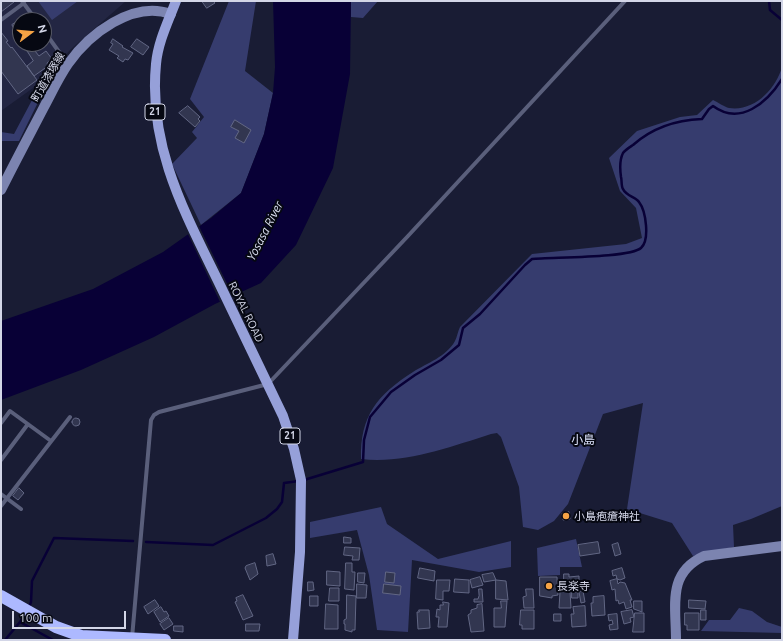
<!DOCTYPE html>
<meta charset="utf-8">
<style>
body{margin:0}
#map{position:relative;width:783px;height:641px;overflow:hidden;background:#191c34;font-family:Ubuntu,sans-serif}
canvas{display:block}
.frame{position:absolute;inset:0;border:2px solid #d3d6e7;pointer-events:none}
.north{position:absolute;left:12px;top:12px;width:40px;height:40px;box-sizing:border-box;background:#060812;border:1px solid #585a67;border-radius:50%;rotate:74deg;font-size:11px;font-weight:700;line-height:16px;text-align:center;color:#d3d6e7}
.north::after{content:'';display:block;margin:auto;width:14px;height:18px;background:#f5a345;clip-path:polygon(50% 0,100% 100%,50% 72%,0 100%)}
.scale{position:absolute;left:12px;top:611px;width:114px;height:18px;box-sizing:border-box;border:2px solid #d3d6e7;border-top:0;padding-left:5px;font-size:12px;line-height:14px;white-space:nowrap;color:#d3d6e7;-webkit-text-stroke:3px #060812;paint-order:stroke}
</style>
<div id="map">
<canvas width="783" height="641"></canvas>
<div class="frame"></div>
<div class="north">N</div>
<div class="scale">100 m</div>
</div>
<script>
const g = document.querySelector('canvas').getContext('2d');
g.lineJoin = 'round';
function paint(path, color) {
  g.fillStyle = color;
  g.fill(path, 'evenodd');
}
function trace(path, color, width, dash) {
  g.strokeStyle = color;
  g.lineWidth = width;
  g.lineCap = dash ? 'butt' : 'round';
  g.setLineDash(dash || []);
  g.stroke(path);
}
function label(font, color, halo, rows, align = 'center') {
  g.font = font + ' Ubuntu,"Noto Sans JP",sans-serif';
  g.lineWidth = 4;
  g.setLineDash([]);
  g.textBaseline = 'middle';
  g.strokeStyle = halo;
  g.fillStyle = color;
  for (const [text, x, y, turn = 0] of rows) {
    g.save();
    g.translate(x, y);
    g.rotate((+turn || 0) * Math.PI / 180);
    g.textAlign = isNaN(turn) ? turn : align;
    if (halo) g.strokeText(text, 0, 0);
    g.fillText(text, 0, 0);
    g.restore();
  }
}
paint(new Path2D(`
 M1,1h125l-55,48 -31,34 -39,28zM20,20h24v24h-24z`), '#232643');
paint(new Path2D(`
 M38,1h40l-26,19z
 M229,1h27l-11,70 28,22 -9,41 -23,59 -40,32 -29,-61 25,-26 -5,-6 12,-15 -14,-18z
 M351,1h27l-15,17 -12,-1z
 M782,67v439l-31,13 -18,6 1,22 -41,9 -21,-33 -45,-14 16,-106 -40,11 -35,90 -14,17 -16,9 -15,-3 -4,-40 -18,-50 -4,-4 -6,1c-41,13 -86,30 -130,25 -1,-43 16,-64 52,-87 14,-9 33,-15 42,-31 2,-4 3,-10 5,-14l72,-73 94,-10 16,-6 -6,-30 -16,-17 -11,-33 28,-27 43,-14 17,-2 16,-15c5,2 11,7 16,8 25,4 47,-19 53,-41z
 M40,85l6,1 -27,55h-18v-9l13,2z
 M381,507l6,17 51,35 73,-18v26l-32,5 -67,-12 -4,72 -31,-2 -8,-55 -12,-45 -47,8v-16z
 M576,539l6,28h-22v8l-22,1 -1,-28z
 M739,608l13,3 15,11 15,5v6l-81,-2 8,-11h21z`), '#363c6e');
paint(new Path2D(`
 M273,1h78l-1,73 -17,94 -37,77 -35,38 -46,21 -61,33 -73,33 -80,30v-79l92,-32 70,-37 48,-34 30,-25 23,-59 9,-41 2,-26z`), '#080036');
paint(new Path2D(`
 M198,224l36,74 -13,6 -34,-72z`), '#191c34');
trace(new Path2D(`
 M769,1l1,9 12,10
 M304,480l59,-18 1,-22 6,-23 21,-25 24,-17 26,-15 18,-15 4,-17 17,-14 45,-49 7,-6c20,-2 98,-1 109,-11 9,-8 5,-37 -2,-46 -3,-5 -13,-6 -16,-13 -2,-3 -1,-9 -2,-12 -1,-7 -1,-18 2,-24 2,-3 7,-6 10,-8 19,-17 44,-25 69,-26l7,-10 4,-3c27,20 54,-3 69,-27
 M146,542l67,3 53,-27 11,-9 5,-7 2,-19 15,-2
 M29,607l2,-5 1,-21 22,-43 79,3
 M20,622l33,18
 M5,640l15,-18 5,-9`), '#080036', 2.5);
const building = new Path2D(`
 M1,1h13v1l-13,10z
 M202,1h11l2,2 -8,5z
 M22,18l1,2h-3v20l-8,-15z
 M1,32l7,9 -2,1 5,6 1,-1 25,33 -19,14 -17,-23z
 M113,39l10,7 -1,1 11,6 -5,7 -3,-1 -2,3 -6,-4 2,-2 -10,-6 4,-6 -2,-1z
 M137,39l12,8 -6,8 -12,-8z
 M23,44h21l-9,7 4,5 7,-5 6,8 -5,4 1,3 -14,10 -7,-10 6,-5z
 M188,106l12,11 -2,2 2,2 -5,6 -16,-14z
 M235,120l16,10 -7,13 -9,-5 4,-7 -8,-4z
 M72 422a4 4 0 1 1 8 0a4 4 0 1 1-8 0Z
 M19,488l5,5 -6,7 -5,-4z
 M569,512l1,7 -7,1 -1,-6z
 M344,537l7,1v5h-7z
 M598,542l2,11 -20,3 -2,-11z
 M618,543l3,11 -6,2 -3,-11z
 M345,547l15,1 -1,12h-7l1,-4 -9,-1z
 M273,554l3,10 -9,2 -1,-10z
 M255,563l3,11 -8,6 -5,-12 1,-2z
 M346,563h6v9h3l-1,18 -9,-1z
 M420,568l15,3 -1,10 -16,-3z
 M622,568l3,10 -5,2 -3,-1 -1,-4 -3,1 -1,-5z
 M327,571l13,1v14l-13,-1z
 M386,572l9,1 -1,10 -9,-1z
 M358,573h7l-1,10 -6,-1z
 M493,573l3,7 -12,2 -2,-7z
 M564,574h5v3l10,-1v12h-13v-3h-2z
 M480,577l3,8 -11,3 -2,-8z
 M540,577h17l1,18 -6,1v2l-12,-2z
 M455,579l14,1v13l-15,-1z
 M617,579l1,5 2,-2 5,1 7,17h-2l2,7 -6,2 -2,-7 -5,2 -1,-4 -2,1 -1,-12 -3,1 -2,-9z
 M437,580h13l-1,11h-6v9l-7,-1z
 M496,580l10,1 2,19 -12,-1z
 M308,582h5l1,8 -6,1z
 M357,584l10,1 -1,13h-9z
 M384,584l17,2 -1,9 -17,-2z
 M330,588h9v13h-10z
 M479,589h3l1,13h-9v-3h4l1,-3z
 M526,589h7l1,19h-10l-1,-11 3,-1z
 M570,591l1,17h-12l1,-16z
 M583,591l2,11 -4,1 -2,-11z
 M572,592h6v6h-6z
 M243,595l10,21 -10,4 -8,-18 2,-1 -1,-3z
 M347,595l9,1 -1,34h-3v2l-7,-2v-6h-1v-4l2,-1z
 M310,596h8v10h-8z
 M604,596l1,19 -13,1 -1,-13h2v-6z
 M155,600l4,6 -11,8 -4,-7z
 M689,600l17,1 -1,8 -16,-1z
 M501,601h6l-2,26h-11v-19h7z
 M634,601h8v11l-8,-3z
 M443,602l6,1 -2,24h-9l1,-10h-3l1,-8 3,1v-5h3z
 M326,604l12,1v24h-13z
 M482,604l2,27 -13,1 -3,-17 3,-2v-3l6,-2v-3z
 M585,606l1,20 -14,1 -1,-13h3l-1,-7z
 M161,607l3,5 2,-1 3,5 -9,6 -6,-10z
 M419,610h10l1,18 -12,1 -1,-17h2z
 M521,610h13v19h-12v-4h-2z
 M632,610l2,7 -4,1 1,4 -7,2 -3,-12z
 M701,610h5v10h-5z
 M635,613h9v19h-11z
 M685,613h14v17h-12v-5h-2z
 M554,614h7v7h-7z
 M617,614l1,15 -8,1 -1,-5 4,-1 -1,-4 -3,1 -1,-6z
 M169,618l4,6 -9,6 -4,-6z
 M246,624h14l-1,7h-13z
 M174,626h9v6l-9,-1z`);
paint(building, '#323650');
trace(building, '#626784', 1);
trace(new Path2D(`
 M22,1l14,19
 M1,20l23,-17
 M44,31l23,32
 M1,423l9,-12 41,30
 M1,460l27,-36
 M1,494l20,15
 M1,506l69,-89
 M132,638l19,-218 3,-5 5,-3 109,-28 140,-148 217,-235`), '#5a5f7b', 4);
trace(new Path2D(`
 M1,190c14,-28 29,-56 43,-83 8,-15 15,-30 24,-43 21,-30 65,-64 103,-50
 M676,640c0,-35 -9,-67 28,-84l78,-10`), '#7c84b0', 10);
trace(new Path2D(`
 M176,1c-8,21 -18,41 -20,63 -8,83 29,149 64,221 21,44 42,87 63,131l11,33 7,31 -1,72 -7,88`), '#96a0d9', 10);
trace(new Path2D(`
 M1,596l55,31 25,9 84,4`), '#adb9ff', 12);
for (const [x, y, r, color] of [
 [566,516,4,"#f5a345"],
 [549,586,4,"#f5a345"]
]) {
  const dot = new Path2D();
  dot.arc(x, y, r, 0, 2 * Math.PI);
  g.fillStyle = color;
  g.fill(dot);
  trace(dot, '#060812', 1.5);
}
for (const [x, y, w] of [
 [155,112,20],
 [290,436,20]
]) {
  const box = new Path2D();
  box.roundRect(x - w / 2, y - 8, w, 16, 3);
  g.fillStyle = '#060812';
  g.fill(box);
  trace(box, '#d3d6e7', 1);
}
label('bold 10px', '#d3d6e7', null, [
 ["21",155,112],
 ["21",290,436]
]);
label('11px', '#d3d6e7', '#060812', [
 ["町道漆塚線",48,77,-60],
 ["ROYAL ROAD",246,312,64]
]);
label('11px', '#d3d6e7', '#060812', [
 ["小島疱瘡神社",574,516],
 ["長楽寺",557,586]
], 'left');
label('italic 12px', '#dee2f5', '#060812', [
 ["Yosasa River",265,231,-63]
]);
label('12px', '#dce2fc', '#060812', [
 ["小島",583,440]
]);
</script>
